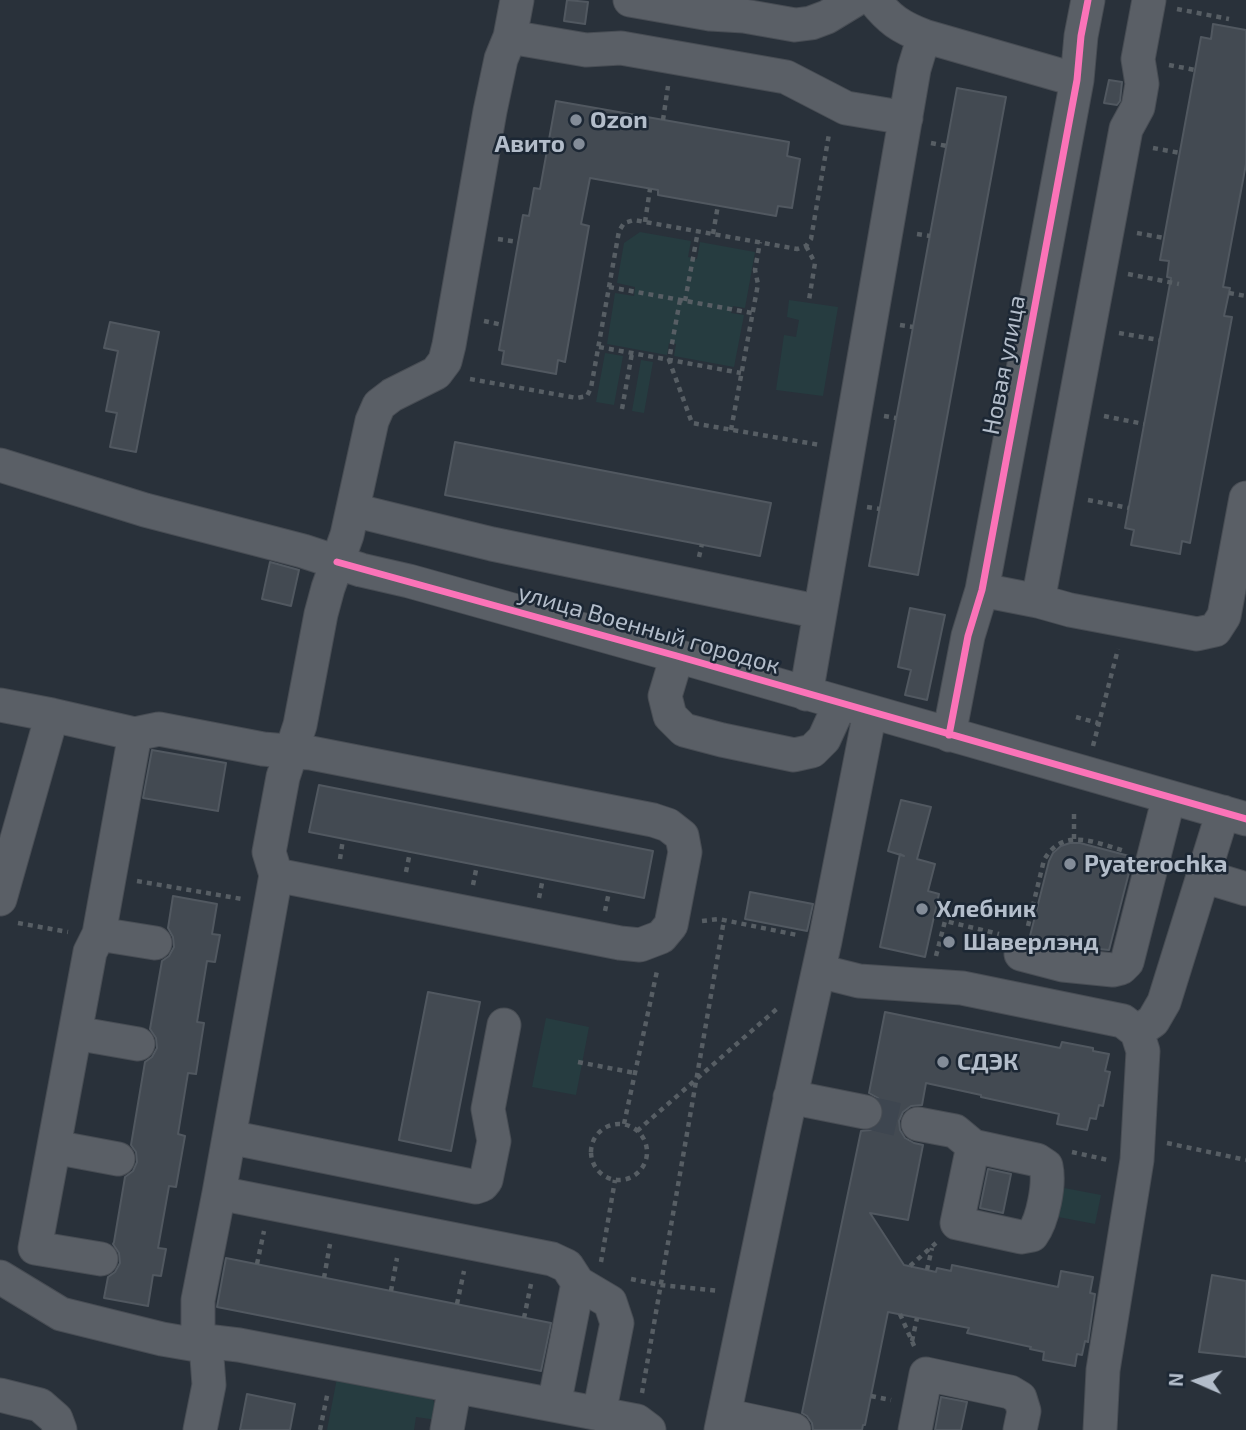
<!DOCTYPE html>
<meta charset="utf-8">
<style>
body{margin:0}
#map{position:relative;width:1246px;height:1430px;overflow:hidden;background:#29313a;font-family:"Exo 2",sans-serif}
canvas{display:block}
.north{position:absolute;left:1162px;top:1346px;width:70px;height:70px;-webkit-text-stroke:5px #1c2734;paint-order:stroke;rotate:273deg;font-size:19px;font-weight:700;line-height:28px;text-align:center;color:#b3bdca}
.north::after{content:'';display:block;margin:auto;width:24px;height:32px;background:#b3bdca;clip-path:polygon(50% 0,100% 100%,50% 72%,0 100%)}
</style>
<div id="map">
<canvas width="1246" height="1430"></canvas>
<div class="north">N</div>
</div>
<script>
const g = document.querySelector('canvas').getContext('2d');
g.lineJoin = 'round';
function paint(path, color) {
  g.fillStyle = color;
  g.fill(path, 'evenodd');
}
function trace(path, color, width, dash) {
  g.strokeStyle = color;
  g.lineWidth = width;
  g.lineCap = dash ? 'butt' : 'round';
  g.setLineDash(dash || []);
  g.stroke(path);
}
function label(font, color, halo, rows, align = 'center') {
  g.font = font + ' "Exo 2",sans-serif';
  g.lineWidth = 5;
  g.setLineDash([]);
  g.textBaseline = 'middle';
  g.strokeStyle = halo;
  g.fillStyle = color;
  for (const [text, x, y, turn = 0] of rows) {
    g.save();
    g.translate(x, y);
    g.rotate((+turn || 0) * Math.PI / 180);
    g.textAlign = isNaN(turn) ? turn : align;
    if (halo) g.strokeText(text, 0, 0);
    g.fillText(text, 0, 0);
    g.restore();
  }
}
paint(new Path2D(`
 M640,232l51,9 -3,16 9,2 3,-17 55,10 -10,56 -12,-2 -2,7 13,2 -10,52 -60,-11 2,-12 -7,-1 -2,12 -60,-11 8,-51 19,3 1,-9 -18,-4 7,-40z
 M789,300l49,7 -15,89 -47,-6 8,-55 12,2 3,-17 -12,-3z
 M605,353l18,3 -9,49 -18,-3z
 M641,360l12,2 -9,51 -12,-2z
 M546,1018l43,9 -13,68 -44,-8z
 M1059,1187l42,8 -6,29 -42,-8z
 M337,1378l83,17 13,5 4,10v10l-21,-3 -2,13h-87z`), '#263c40');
const building = new Path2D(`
 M567,0l21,2 -3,22 -21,-3z
 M1213,24l33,6v134l-23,123 7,1 -6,28 8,1 -42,226 -8,-2 -2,13 -49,-9 3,-15 -9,-2 46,-250 -4,-1 2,-16 -9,-1 41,-223 10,2z
 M1109,80l13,2 -2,19 -3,4 -13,-2z
 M957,88l49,9 -88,478 -49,-9z
 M556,101l233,41 -2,14 13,3 -8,49 -14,-2 -2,10 -118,-21v-5l-68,-12 -9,46 8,2 -24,136 -7,-2 -2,14 -54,-10 2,-13 -5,-1 24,-135 6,1 5,-28 6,1z
 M110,322l49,10 -23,120 -26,-5 7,-34 -11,-2 12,-60 -14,-3z
 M455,442l316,61 -11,53 -315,-61z
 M270,562l29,8 -8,36 -29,-7z
 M910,608l35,7 -18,85 -22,-5 6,-25 -13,-3z
 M152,750l74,13 -8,48 -75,-13z
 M319,785l334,66 -9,47 -335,-66z
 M901,800l30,7 -14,52 18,5 -7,27 11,3 -14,63 -45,-10 20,-93 4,2 -16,-5z
 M1070,843h10l53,14 -24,93 -43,-4 -36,-10 19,-75 4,-8 8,-7z
 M750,892l63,12 -6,27 -62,-12z
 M173,896l44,8 -5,30 8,1 -5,27 -8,-1 -10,61 7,1 -8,51 -8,-1 -10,61 7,2 -9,51 -7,-1 -11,62 8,1 -5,27 -8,-1 -5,31 -44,-8 4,-21 7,-5 5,-9 -1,-10 -6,-9 1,-2 11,-65 8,-6 4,-9 -1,-10 -5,-7 14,-83 7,-5 5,-9 -1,-10 -6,-9 12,-68 7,-5 5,-9 -1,-10 -5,-9z
 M428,992l52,10 -29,149 -52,-11z
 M885,1012l175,36 2,-6 31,6v3l16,3 -4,17 5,1 -7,34 -4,-1 -3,14 -6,-1 -3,12 -30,-6 2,-10 -78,-17v-2l-55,-12 -4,22 -11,1 -8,6 -4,9 1,9 5,8 9,5 9,2 -15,75 -38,-7 34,52 32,7 1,-4 14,3 1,-6 106,22 3,-16 32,6 -3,16 5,1 -7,48 -3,-1 -3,14 -5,-1 -2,12 -32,-6 1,-8 -14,-3 1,-2 -64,-14 2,-5 -81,-16 -23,113h-2l-1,5h-49l-1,-7 -5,-7 -5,-3 59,-282 10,-1 8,-5 5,-10 -1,-8 -5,-9 -9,-5z
 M988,1169l23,5 -8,39 -23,-5z
 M226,1258l325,65 -10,48 -324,-64z
 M1212,1275l34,6v76l-47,-5z
 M247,1394l48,10 -5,26h-50z
 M941,1397l26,5 -6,28h-26z`);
paint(building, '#434a52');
trace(building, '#515860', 2);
trace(new Path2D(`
 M865,1112l53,12`), '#3e4650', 33, [33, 17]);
const minor = new Path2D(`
 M630,0l80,14 34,2 51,9 16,-2 16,-6 28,-17
 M874,0c15,19 26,27 50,36
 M510,37l76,13 35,-2 165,29 60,31 60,10
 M0,465l145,45 158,41 58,19 48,11 268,75 569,163
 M353,510l139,34 328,68
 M982,590l56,11 32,9 127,24 18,-4 9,-14 22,-118
 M1038,601l88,-472 12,-22 4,-23 -4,-25 11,-59
 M677,656l-12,40 5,20 14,14 38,10 72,15 18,-4 12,-12 16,-35
 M806,694l108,-625 10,-33 153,44
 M0,705l52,10
 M949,735l19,-99 14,-46 95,-510 4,-44 7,-36
 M1203,876l43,13
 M0,899l52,-184 83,19 24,-5 104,20 48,4 342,67 15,5 14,11 3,16 -14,73 -10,12 -21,8 -20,-2 -344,-68
 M99,934l56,9
 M1021,954l42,11 50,5 8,-2 6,-6 42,-165
 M819,971l40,10 103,7 161,33 14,11 6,19 -6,109 -34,210 -3,60
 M1137,1032l16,-11 11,-19 59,-190
 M75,1033l63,11
 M790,1097l75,15
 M918,1124l37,7 18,15 64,14 9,6c4,18 -3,54 -14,69l-11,2 -64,-14 16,-77
 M229,1137l247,50 6,-2 4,-5 8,-39 -6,-32 16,-84
 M54,1147l64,12
 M219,1193l333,66 15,7 11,17 -24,122
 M101,1259l-66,-11 55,-296 9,-18 36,-200
 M0,1277l61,37 101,25 29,5 23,-2 25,3 398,76 12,9
 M578,1283l32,19 7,21 -18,91
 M0,1395l40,10 16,14 4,11
 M724,1415l70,15
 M200,1430l9,-45 -2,-27 -9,-31v-27l21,-107 57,-318 -7,-23 14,-75 17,-52 21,-111 7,-26 19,-53 25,-114 7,-16 13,-10 44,-22 9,-12 4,-16 41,-234 11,-52 9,-22 7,-37
 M447,1430l8,-44
 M721,1430l62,-298 42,-191 45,-229
 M915,1430l11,-56 84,18 10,6 4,13 -4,19`);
trace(minor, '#484d54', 35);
trace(new Path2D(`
 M1177,9l52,10
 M1169,65l26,5
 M663,120l5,-34
 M515,142l41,7
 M931,143l16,3
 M1153,148l27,5
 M645,222l5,-33
 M1137,233l27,5
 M713,234l5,-29
 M917,234l13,2
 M498,239l20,3
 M806,246l9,17 -6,37
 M1128,274l51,10
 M609,287l143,26
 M1229,293l17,3
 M680,300l-11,60 23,63 128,22
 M685,301l13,-70
 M484,321l19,4
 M900,325l13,2
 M1119,333l40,7
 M599,347l142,26
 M470,379l107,19 10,-2 4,-8 28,-157 5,-8 10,-3 163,29 9,-3 5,-7 18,-105
 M622,409l10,-56
 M884,416l12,2
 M1104,416l40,8
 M731,430l27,-146 -3,-14 5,-28
 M1088,500l41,8
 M867,507l13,2
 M699,557l3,-13
 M1076,717l22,6
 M1093,746l25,-97
 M1074,839v-30
 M340,859l3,-20
 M406,872l4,-20
 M137,881l105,18
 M473,885l4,-20
 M539,898l4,-20
 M605,911l4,-19
 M702,921l17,-2 78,16
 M18,923l50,9
 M1028,926l16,-66c19,-34 52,-17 81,-9
 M936,956l9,-35 54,13
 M578,1062l57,11
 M624,1124l33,-153
 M591 1152a28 28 0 1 1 56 0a28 28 0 1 1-56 0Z
 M637,1131l142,-124
 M1167,1143l79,17
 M1072,1152l36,8
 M601,1262l14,-82
 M257,1264l7,-33
 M910,1266l26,-23
 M927,1270l5,-22
 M324,1278l6,-34
 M631,1279l29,6 60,6
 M391,1291l6,-33
 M457,1304l7,-33
 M900,1314l15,34
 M524,1318l7,-34
 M912,1341l5,-23
 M642,1393l82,-473
 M871,1396l20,4
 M320,1430l8,-39`), '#575e64', 4.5, [5, 5]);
trace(minor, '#5a5f66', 33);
trace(new Path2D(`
 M337,562l340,94 569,163
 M949,735l19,-99 14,-46 95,-510 4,-44 7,-36`), '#fb73b8', 7);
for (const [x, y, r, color] of [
 [576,120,7,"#838c98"],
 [579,144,7,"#838c98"],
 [1070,864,7,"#838c98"],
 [922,909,7,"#838c98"],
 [949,942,7,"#838c98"],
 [943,1062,7,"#838c98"]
]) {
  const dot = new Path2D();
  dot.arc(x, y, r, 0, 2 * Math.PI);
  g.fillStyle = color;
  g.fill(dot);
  trace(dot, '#1c2734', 2.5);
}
label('bold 24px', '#b3bdca', '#1c2734', [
 ["Ozon",590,120],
 ["Авито",565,144,"right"],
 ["Pyaterochka",1084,864],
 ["Хлебник",936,909],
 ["Шаверлэнд",963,942],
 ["СДЭК",957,1062]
], 'left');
label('24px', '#b3bdca', '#1c2734', [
 ["Новая улица",1004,365,-79],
 ["улица Военный городок",649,629,16]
]);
</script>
